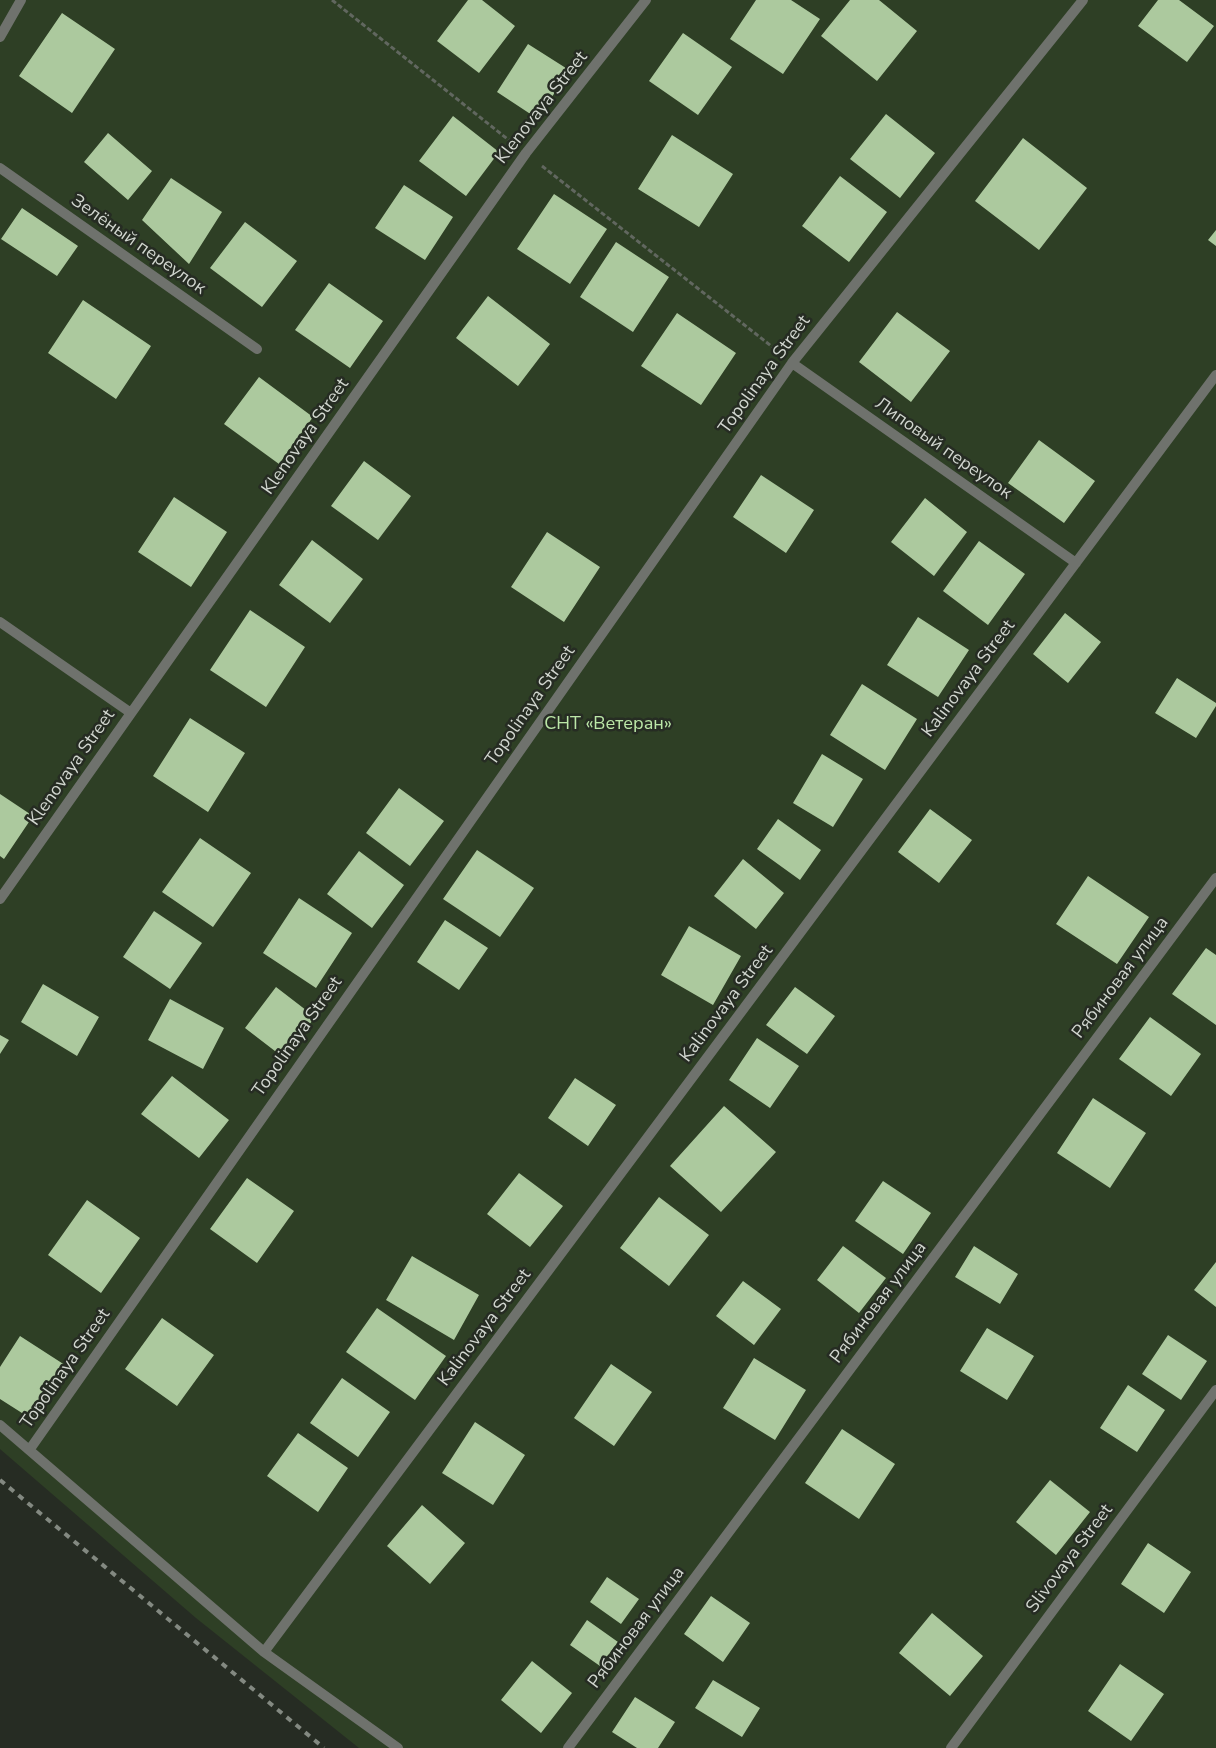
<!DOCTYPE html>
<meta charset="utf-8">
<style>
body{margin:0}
canvas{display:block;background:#262c23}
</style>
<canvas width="1216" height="1748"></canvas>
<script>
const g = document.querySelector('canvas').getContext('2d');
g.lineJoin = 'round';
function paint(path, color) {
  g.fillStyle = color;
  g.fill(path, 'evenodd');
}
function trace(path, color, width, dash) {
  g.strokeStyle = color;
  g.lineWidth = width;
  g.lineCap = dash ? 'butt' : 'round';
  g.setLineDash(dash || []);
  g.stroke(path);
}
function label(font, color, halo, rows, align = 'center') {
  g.font = font + ' "Nunito Sans",sans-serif';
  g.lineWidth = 5;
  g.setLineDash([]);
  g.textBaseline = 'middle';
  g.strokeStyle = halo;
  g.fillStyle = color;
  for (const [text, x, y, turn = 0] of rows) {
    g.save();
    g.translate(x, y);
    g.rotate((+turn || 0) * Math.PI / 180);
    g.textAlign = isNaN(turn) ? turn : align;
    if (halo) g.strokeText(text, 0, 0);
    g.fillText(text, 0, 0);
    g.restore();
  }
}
paint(new Path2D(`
 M0,0h1216v1748h-857l-163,-130 -196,-169z`), '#2e3f25');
paint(new Path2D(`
 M468,0h14l33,26 -36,47 -42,-32z
 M756,0h35l29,19 -37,55 -53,-35z
 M850,0h29l38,31 -40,50 -56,-45z
 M1158,0h21l35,26 -27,36 -49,-36z
 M62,13l53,36 -43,64 -53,-37z
 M683,33l49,34 -34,48 -49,-34z
 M528,44l41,26 -31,49 -41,-27z
 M886,114l49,39 -35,45 -50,-39z
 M453,116l46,36 -33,44 -47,-35z
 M108,133l44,38 -24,29 -44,-38z
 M672,135l61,39 -34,53 -61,-38z
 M1023,138l64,50 -48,62 -64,-49z
 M840,176l47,36 -38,50 -47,-36z
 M171,178l51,34 -33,52 -47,-44z
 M404,185l49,32 -28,43 -50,-32z
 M554,194l53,35 -37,55 -53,-35z
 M22,208l56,38 -21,30 -56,-37z
 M245,222l52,39 -35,46 -52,-39z
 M1216,230v16l-8,-6z
 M616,242l53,35 -36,55 -53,-35z
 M329,283l54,38 -33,47 -55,-38z
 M488,296l62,48 -32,42 -62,-48z
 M83,300l68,46 -35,53 -68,-46z
 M897,312l53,39 -39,51 -52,-40z
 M677,313l59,40 -35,52 -60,-39z
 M259,377l54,40 -34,47 -55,-40z
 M1039,440l56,41 -31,42 -56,-40z
 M364,461l47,35 -33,44 -47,-34z
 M761,475l53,35 -28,43 -53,-36z
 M174,497l53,35 -36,55 -53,-35z
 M925,498l42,34 -33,44 -43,-34z
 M547,532l53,35 -36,55 -53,-35z
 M312,540l51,39 -33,44 -51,-38z
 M979,541l46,33 -37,51 -45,-34z
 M250,610l55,37 -39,60 -56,-37z
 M1065,613l36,29 -33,41 -35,-29z
 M918,617l51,33 -31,47 -51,-32z
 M1177,678l39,25v3l-20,32 -41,-25z
 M862,684l55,35 -32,51 -55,-35z
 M190,718l55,35 -37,59 -55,-36z
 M822,754l41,25 -30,48 -40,-24z
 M399,788l45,33 -34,45 -44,-33z
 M0,794l33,22 -29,43 -4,-3z
 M930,809l42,31 -33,43 -41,-31z
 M778,819l43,31 -21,30 -43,-31z
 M200,838l51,35 -38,54 -51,-35z
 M477,850l57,38 -34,49 -57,-38z
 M359,851l45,34 -32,43 -45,-34z
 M743,859l41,34 -28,36 -42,-33z
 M1088,876l61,41 -32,47 -61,-40z
 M299,898l53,35 -36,55 -53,-35z
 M154,911l48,32 -32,46 -47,-32z
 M445,920l43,28 -29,42 -42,-28z
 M689,926l52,30 -28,49 -52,-30z
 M1206,948l10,7v70l-44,-31z
 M43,984l56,33 -22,39 -56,-34z
 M276,987l39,30 -31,41 -39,-30z
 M795,987l40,29 -28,38 -41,-29z
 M170,999l54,29 -21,41 -55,-29z
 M1150,1017l51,37 -30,42 -52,-37z
 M0,1035l9,5 -9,14z
 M757,1038l42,28 -29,42 -41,-28z
 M172,1076l57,44 -30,38 -58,-44z
 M575,1078l41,27 -28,41 -40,-28z
 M1093,1098l53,35 -36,55 -53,-35z
 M724,1106l52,46 -55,60 -51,-46z
 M519,1173l44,33 -33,41 -43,-33z
 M247,1178l47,33 -37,52 -47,-34z
 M883,1181l48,32 -28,41 -48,-33z
 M659,1197l50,38 -40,51 -49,-38z
 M87,1200l53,38 -39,55 -53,-38z
 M843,1246l43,32 -27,35 -42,-33z
 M974,1246l44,28 -18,30 -45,-27z
 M412,1256l67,39 -25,45 -68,-40z
 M1216,1262v45l-22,-17z
 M743,1281l38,28 -27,36 -38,-29z
 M377,1308l69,48 -31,44 -69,-48z
 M162,1318l52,37 -37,51 -52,-37z
 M987,1328l47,28 -27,44 -47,-29z
 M1168,1335l39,26 -26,39 -39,-26z
 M20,1336l48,31 -35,53 -33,-21v-32z
 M754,1358l52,32 -31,50 -52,-32z
 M611,1364l41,28 -38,54 -40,-28z
 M342,1378l48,34 -32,45 -48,-34z
 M1128,1385l37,25 -28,42 -37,-24z
 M475,1422l50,33 -32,50 -51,-32z
 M842,1429l53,35 -36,55 -54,-36z
 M298,1433l50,35 -30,44 -51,-36z
 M1050,1480l40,32 -34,43 -40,-33z
 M422,1505l43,38 -35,41 -43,-38z
 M1148,1543l43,29 -27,41 -43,-29z
 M607,1577l32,22 -18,25 -31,-22z
 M711,1596l39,27 -27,39 -39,-28z
 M932,1613l51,43 -33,40 -51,-43z
 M587,1620l31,22 -18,24 -30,-21z
 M532,1661l40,32 -31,40 -40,-33z
 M1120,1664l44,30 -33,47 -43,-30z
 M713,1680l47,28 -18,29 -47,-29z
 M635,1697l40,25 -17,26h-21l-25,-16z`), '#acc99e');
trace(new Path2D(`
 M332,0l178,141
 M542,166l233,183`), '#61675f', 3, [5, 2.5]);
trace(new Path2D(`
 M0,37l21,-37
 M0,168l257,181
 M792,363l284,200
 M0,622l131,91
 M0,899l526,-746 120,-153
 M0,1425l264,227 134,96
 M30,1449l762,-1086 291,-363
 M264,1652l952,-1277
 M568,1748l648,-870
 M951,1748l265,-358`), '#6f726d', 10);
trace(new Path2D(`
 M0,1480l324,268`), '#838981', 4, [6, 6]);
label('18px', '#d1d6cf', '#262c23', [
 ["Klenovaya Street",542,108,-52],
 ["Зелёный переулок",138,245,35],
 ["Topolinaya Street",765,375,-54],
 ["Klenovaya Street",306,437,-55],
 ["Липовый переулок",943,449,35],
 ["Kalinovaya Street",969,679,-53],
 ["Topolinaya Street",531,706,-55],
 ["Klenovaya Street",72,768,-55],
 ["Рябиновая улица",1121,978,-53],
 ["Kalinovaya Street",727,1004,-53],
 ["Topolinaya Street",298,1037,-55],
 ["Рябиновая улица",879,1303,-53],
 ["Kalinovaya Street",485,1328,-53],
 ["Topolinaya Street",66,1369,-55],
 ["Slivovaya Street",1070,1559,-53],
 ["Рябиновая улица",637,1628,-53]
]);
label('18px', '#bbe7a7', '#262c23', [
 ["СНТ «Ветеран»",608,725]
]);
</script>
